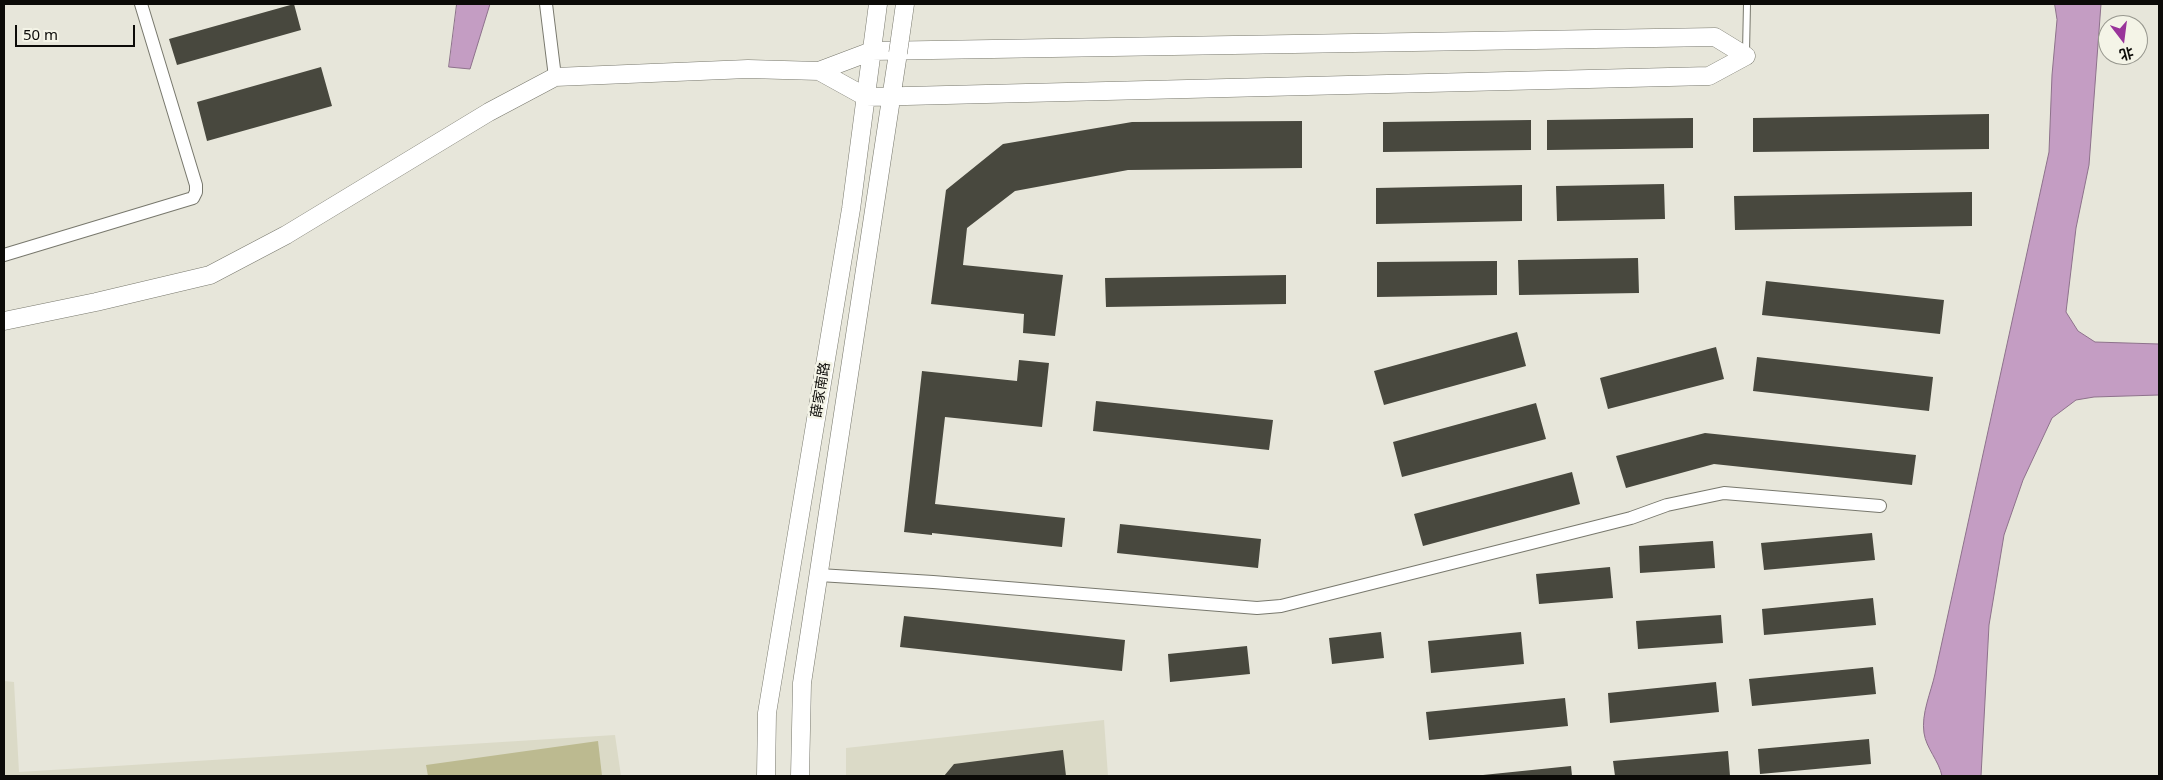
<!DOCTYPE html>
<meta charset="utf-8">
<style>
body{margin:0}
#map{position:relative;width:2163px;height:780px;overflow:hidden;background:#e7e6da;font-family:"Noto Sans","Noto Sans SC",sans-serif}
canvas{display:block}
.frame{position:absolute;inset:0;border:5px solid #0c0b08;pointer-events:none}
.north{position:absolute;left:2098px;top:15px;width:50px;height:50px;box-sizing:border-box;background:#f4f4e7;border:1px solid #97978e;border-radius:50%;rotate:165deg;font-size:14px;font-weight:700;line-height:20px;text-align:center;color:#0c0b08}
.north::after{content:'';display:block;margin:auto;width:18px;height:22px;background:#99349a;clip-path:polygon(50% 0,100% 100%,50% 72%,0 100%)}
.scale{position:absolute;left:15px;top:25px;width:120px;height:22px;box-sizing:border-box;border:2px solid #0c0b08;border-top:0;padding-left:6px;font-size:15px;line-height:18px;white-space:nowrap;color:#0c0b08;-webkit-text-stroke:4px #f4f4e7;paint-order:stroke}
</style>
<div id="map">
<canvas width="2163" height="780"></canvas>
<div class="frame"></div>
<div class="north">北</div>
<div class="scale">50 m</div>
</div>
<script>
const g = document.querySelector('canvas').getContext('2d');
g.lineJoin = 'round';
function paint(path, color) {
  g.fillStyle = color;
  g.fill(path, 'evenodd');
}
function trace(path, color, width, dash) {
  g.strokeStyle = color;
  g.lineWidth = width;
  g.lineCap = dash ? 'butt' : 'round';
  g.setLineDash(dash || []);
  g.stroke(path);
}
function label(font, color, halo, rows, align = 'center') {
  g.font = font + ' "Noto Sans","Noto Sans SC",sans-serif';
  g.lineWidth = 5;
  g.setLineDash([]);
  g.textBaseline = 'middle';
  g.strokeStyle = halo;
  g.fillStyle = color;
  for (const [text, x, y, turn = 0] of rows) {
    g.save();
    g.translate(x, y);
    g.rotate((+turn || 0) * Math.PI / 180);
    g.textAlign = isNaN(turn) ? turn : align;
    if (halo) g.strokeText(text, 0, 0);
    g.fillText(text, 0, 0);
    g.restore();
  }
}
paint(new Path2D(`
 M4,681l10,1 5,90 596,-37 6,41h-617z
 M1104,720l4,56h-262v-28z`), '#dbdac7');
paint(new Path2D(`
 M598,741l4,35h-174l-2,-11z`), '#bcba90');
const water = new Path2D(`
 M457,4h33l-20,65 -21,-2z
 M2055,4h46l-12,161 -13,63 -10,84 12,19 17,11 64,2v51l-65,2 -18,3 -24,18 -29,62 -19,55 -15,90 -8,151h-39c-3,-15 -16,-28 -18,-43 -3,-19 7,-41 11,-59l114,-522 3,-77 5,-55z`);
paint(water, '#c49dc3');
trace(water, '#8d718b', 1);
paint(new Path2D(`
 M294,4l7,26 -124,35 -8,-26z
 M321,67l11,39 -125,35 -10,-39z
 M1989,114v35l-236,3v-34z
 M1693,118v30l-146,2v-30z
 M1531,120v30l-148,2v-30z
 M1302,121v47l-174,2 -113,21 -48,37 -4,37 100,10 -8,61 -32,-3 1,-19 -93,-10 15,-114 57,-46 129,-22z
 M1664,184l1,35 -108,2 -1,-35z
 M1522,185v36l-146,3v-36z
 M1972,192v34l-237,4 -1,-34z
 M1638,258l1,35 -120,2 -1,-35z
 M1497,261v34l-120,2v-35z
 M1286,275v29l-180,3 -1,-29z
 M1766,281l178,19 -4,34 -178,-19z
 M1517,332l9,34 -142,39 -10,-34z
 M1716,347l8,32 -116,30 -8,-31z
 M1757,357l176,20 -4,34 -176,-20z
 M1019,360l30,3 -7,64 -97,-10 -10,87 130,14 -3,29 -130,-14v2l-28,-3 18,-161 95,10z
 M1096,401l177,19 -4,30 -176,-19z
 M1536,403l10,36 -144,38 -9,-35z
 M1705,433l211,22 -4,30 -198,-21 -88,24 -10,-32z
 M1572,472l8,32 -157,42 -9,-32z
 M1120,524l141,15 -3,29 -141,-15z
 M1872,533l3,27 -111,10 -3,-27z
 M1713,541l2,27 -75,5 -1,-27z
 M1610,567l3,31 -74,6 -3,-30z
 M1873,598l3,27 -112,10 -2,-26z
 M1721,615l2,28 -85,6 -2,-28z
 M904,616l221,24 -3,31 -222,-24z
 M1381,632l3,26 -52,6 -3,-26z
 M1521,632l3,32 -93,9 -3,-32z
 M1247,646l3,28 -80,8 -2,-28z
 M1873,667l3,27 -124,12 -3,-27z
 M1716,682l3,30 -109,11 -2,-30z
 M1565,698l3,28 -139,14 -3,-28z
 M1869,739l2,25 -111,10 -2,-25z
 M1063,750l3,26h-122l10,-12z
 M1728,751l2,25h-115l-2,-15z
 M1571,766l1,10h-89v-1z`), '#48483e');
const lane = new Path2D(`
 M1746,52l1,-48`);
const street = new Path2D(`
 M546,4l9,73
 M4,255l189,-57 3,-6v-7l-55,-181
 M819,575l114,7 324,26 24,-2 350,-88 36,-13 57,-12 156,13`);
const secondary = new Path2D(`
 M819,71l47,26 843,-21 37,-20
 M4,321l92,-19 114,-27 76,-40 203,-123 66,-35 193,-8 71,2 53,-20 843,-14 31,19
 M766,776l1,-63 84,-504 27,-205
 M800,776l2,-93 96,-630`);
trace(lane, '#78786d', 8);
trace(street, '#78786d', 14);
trace(secondary, '#78786d', 19);
trace(lane, '#fff', 6);
trace(street, '#fff', 12);
trace(secondary, '#fff', 18);
const secondaryBridge = new Path2D(`
 M898,53l7,-49`);
trace(secondaryBridge, '#78786d', 19, []);
trace(secondaryBridge, '#fff', 18);
label('14px', '#0c0b08', '#f4f4e7', [
 ["薛家南路",821,390,-81]
]);
</script>
